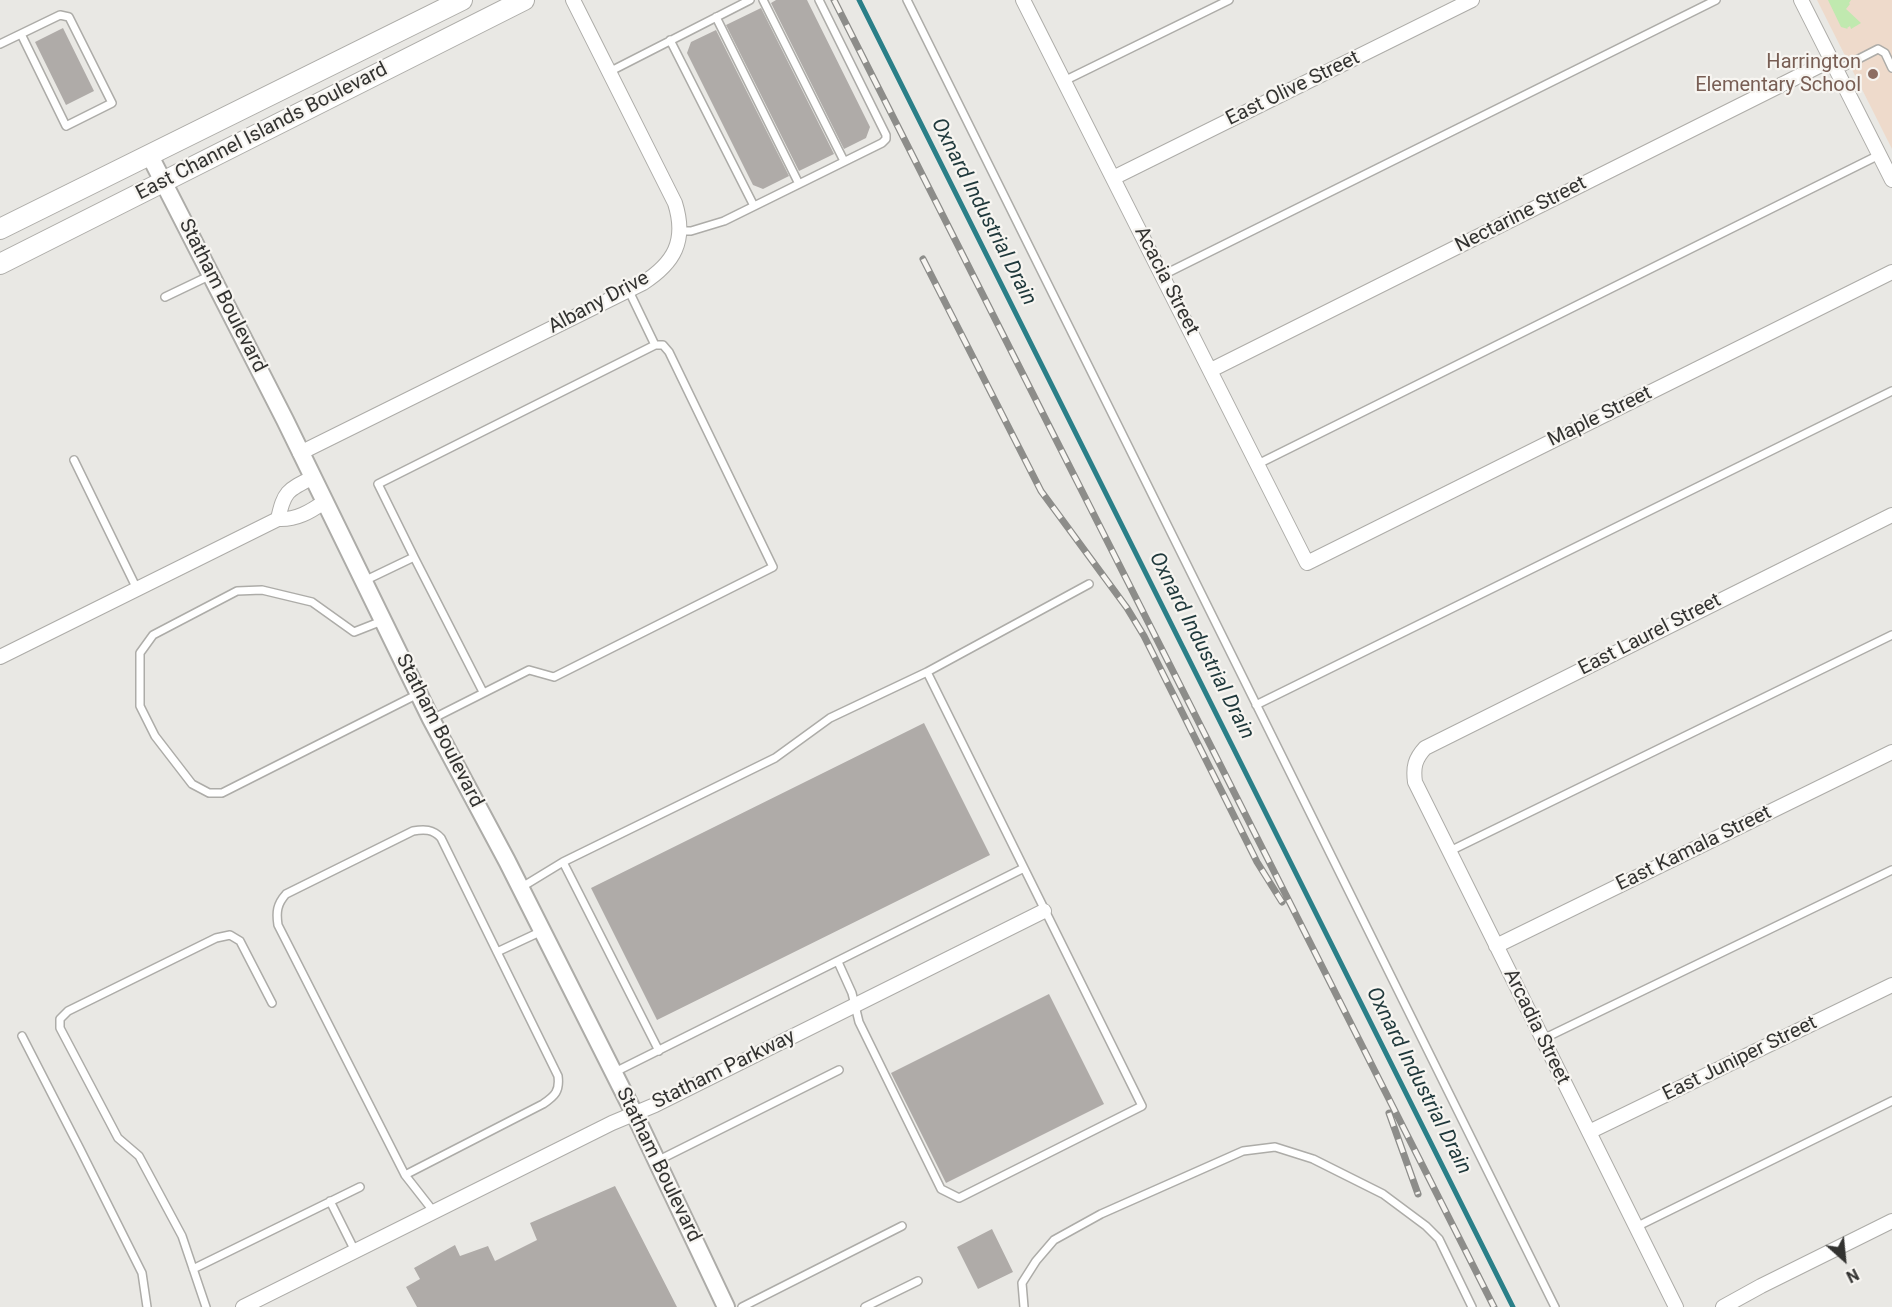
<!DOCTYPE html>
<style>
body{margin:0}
#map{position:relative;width:1892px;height:1307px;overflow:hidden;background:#e9e8e4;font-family:Roboto,sans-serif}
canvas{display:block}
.north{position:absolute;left:1814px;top:1229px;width:60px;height:60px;-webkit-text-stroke:4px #f7f5f1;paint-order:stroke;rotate:153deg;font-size:16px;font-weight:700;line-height:24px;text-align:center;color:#333331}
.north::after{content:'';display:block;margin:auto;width:21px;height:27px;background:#333331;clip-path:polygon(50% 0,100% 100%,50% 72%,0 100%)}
</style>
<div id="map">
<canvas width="1892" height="1307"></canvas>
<div class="north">N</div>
</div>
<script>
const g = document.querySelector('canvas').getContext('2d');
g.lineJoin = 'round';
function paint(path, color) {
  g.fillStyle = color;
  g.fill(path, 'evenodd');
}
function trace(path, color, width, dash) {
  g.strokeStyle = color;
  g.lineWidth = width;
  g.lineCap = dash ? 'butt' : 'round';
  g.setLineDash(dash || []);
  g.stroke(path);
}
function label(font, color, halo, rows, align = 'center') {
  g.font = font + ' Roboto,sans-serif';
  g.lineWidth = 4.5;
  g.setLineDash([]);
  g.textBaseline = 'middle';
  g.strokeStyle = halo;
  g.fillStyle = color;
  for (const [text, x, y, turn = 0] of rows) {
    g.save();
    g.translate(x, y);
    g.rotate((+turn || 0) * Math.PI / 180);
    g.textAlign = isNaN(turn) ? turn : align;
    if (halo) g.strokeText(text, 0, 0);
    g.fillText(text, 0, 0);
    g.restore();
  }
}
paint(new Path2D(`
 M1817,0h75v149z`), '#eedacb');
paint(new Path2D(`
 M1828,0h23l-2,3 1,1 -4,5 15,14 -10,6 -1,-3 -3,2 1,1 -7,-2z`), '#c0e9af');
trace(new Path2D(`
 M859,0l654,1307`), '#2a7f88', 5);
paint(new Path2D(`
 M776,0h31l63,127 -4,11 -22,11 -73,-146z
 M761,8l73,146 -35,17 -73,-146z
 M63,28l31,63 -28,14 -31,-63z
 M716,30l73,146 -26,13 -10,-4 -66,-132 4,-11z
 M924,723l66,132 -333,165 -66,-132z
 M1049,994l55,110 -158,79 -55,-110z
 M615,1186l62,121h-260l-11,-20 14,-8 -6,-11 41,-23 5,11 28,-10 7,15 42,-21 -7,-17z
 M992,1229l21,43 -35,17 -21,-42z`), '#afaba8');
const service = new Path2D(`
 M763,0l81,161
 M907,0l648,1307
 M716,17l83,167
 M670,40l84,166
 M0,44l60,-29 9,2 43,86 -46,23 -45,-92
 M1837,70l41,-21 7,4 7,15
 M609,72l141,-72
 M1064,81l165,-81
 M680,231h11l33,-10 158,-78 4,-4v-4l-67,-135
 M1163,275l553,-275
 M628,289l27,56
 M165,297l46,-22
 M74,460l63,129
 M1258,464l621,-309
 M414,557l-36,-73 277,-139h8l6,7 104,215 -219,110 -25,-7 -97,49
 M364,581l50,-24 69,135
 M382,621l-28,11 -42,-30 -50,-12 -25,1 -84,44 -13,18v53l15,30 37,48 17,9h13l196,-99
 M927,672l162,-88
 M1256,705l636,-314
 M1450,851l442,-216
 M563,862l96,189
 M522,887l41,-25 212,-104 55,-40 97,-46 97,196 -411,205
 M497,952l45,-21
 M838,962l14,31 7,29 82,167 18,9 183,-92 -118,-238
 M22,1036l58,113 62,124 5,34
 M1543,1039l349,-169
 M657,1161l182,-91
 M405,1175l138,-71c12,-8 17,-13 15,-28l-117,-238c-8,-9 -17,-9 -28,-7l-127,63c-9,10 -10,18 -8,31l127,250 29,37
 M330,1201l25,50
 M1636,1227l256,-126
 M193,1269l167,-82
 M206,1307l-24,-71 -43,-80 -21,-18 -58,-110v-9l8,-8 148,-73 14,-3 10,6 32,62
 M742,1307l160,-81
 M865,1307l53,-26
 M1024,1307l-2,-24 14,-22 18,-21 47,-26 142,-63 32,-4 38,12 70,35 43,32 13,13 33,68`);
const minor = new Path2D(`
 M1023,0l284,563 585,-291
 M1801,0l91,180
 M1113,178l359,-178
 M1211,370l620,-310
 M300,453l343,-170c31,-20 44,-42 32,-80l-102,-203
 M278,519c6,-27 9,-29 34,-41
 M0,657l278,-138c18,1 32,-7 46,-17
 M1496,946l396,-194
 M1589,1132l303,-147
 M243,1307l369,-184 43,-18 389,-194
 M1676,1307l-261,-525c-2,-15 0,-23 10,-34l467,-233
 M1723,1307l38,-21 131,-65`);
const tertiary = new Path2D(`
 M150,156l135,264 146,299 76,142 127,252 92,194`);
const secondary = new Path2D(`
 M0,229l462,-229
 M0,264l524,-264`);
trace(service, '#adaca8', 10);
trace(minor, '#adaca8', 16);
trace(tertiary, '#adaca8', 20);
trace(secondary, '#adaca8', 22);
trace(service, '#fff', 7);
trace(minor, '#fff', 14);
trace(tertiary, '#fff', 16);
trace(secondary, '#fff', 20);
const rail = new Path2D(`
 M834,0l660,1307
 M923,259l118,232 86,117 17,28 113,226 25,40
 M1389,1113l29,81`);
trace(rail, '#8d8d8a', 7);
trace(rail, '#f7f5f1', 4.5, [14]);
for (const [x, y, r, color] of [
 [1873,74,6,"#8d6e63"]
]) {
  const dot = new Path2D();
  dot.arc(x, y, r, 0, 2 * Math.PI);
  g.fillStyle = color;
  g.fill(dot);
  trace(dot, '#f7f5f1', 2);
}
label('20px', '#785e54', '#f7f5f1', [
 ["Harrington",1861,63],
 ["Elementary School",1861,86]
], 'right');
label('20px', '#333331', '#f7f5f1', [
 ["East Olive Street",1293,89,-26],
 ["East Channel Islands Boulevard",262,132,-27],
 ["Nectarine Street",1521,215,-27],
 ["Acacia Street",1166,281,63],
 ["Statham Boulevard",222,296,63],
 ["Albany Drive",599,303,-28],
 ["Maple Street",1600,417,-26],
 ["East Laurel Street",1650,635,-27],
 ["Statham Boulevard",439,731,63],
 ["East Kamala Street",1694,849,-26],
 ["Arcadia Street",1536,1027,64],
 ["East Juniper Street",1740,1059,-26],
 ["Statham Parkway",724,1070,-26],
 ["Statham Boulevard",658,1165,64]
]);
label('italic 21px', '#1f383b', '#f7f5f1', [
 ["Oxnard Industrial Drain",983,212,63],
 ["Oxnard Industrial Drain",1201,646,63],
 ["Oxnard Industrial Drain",1418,1081,63]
]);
</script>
